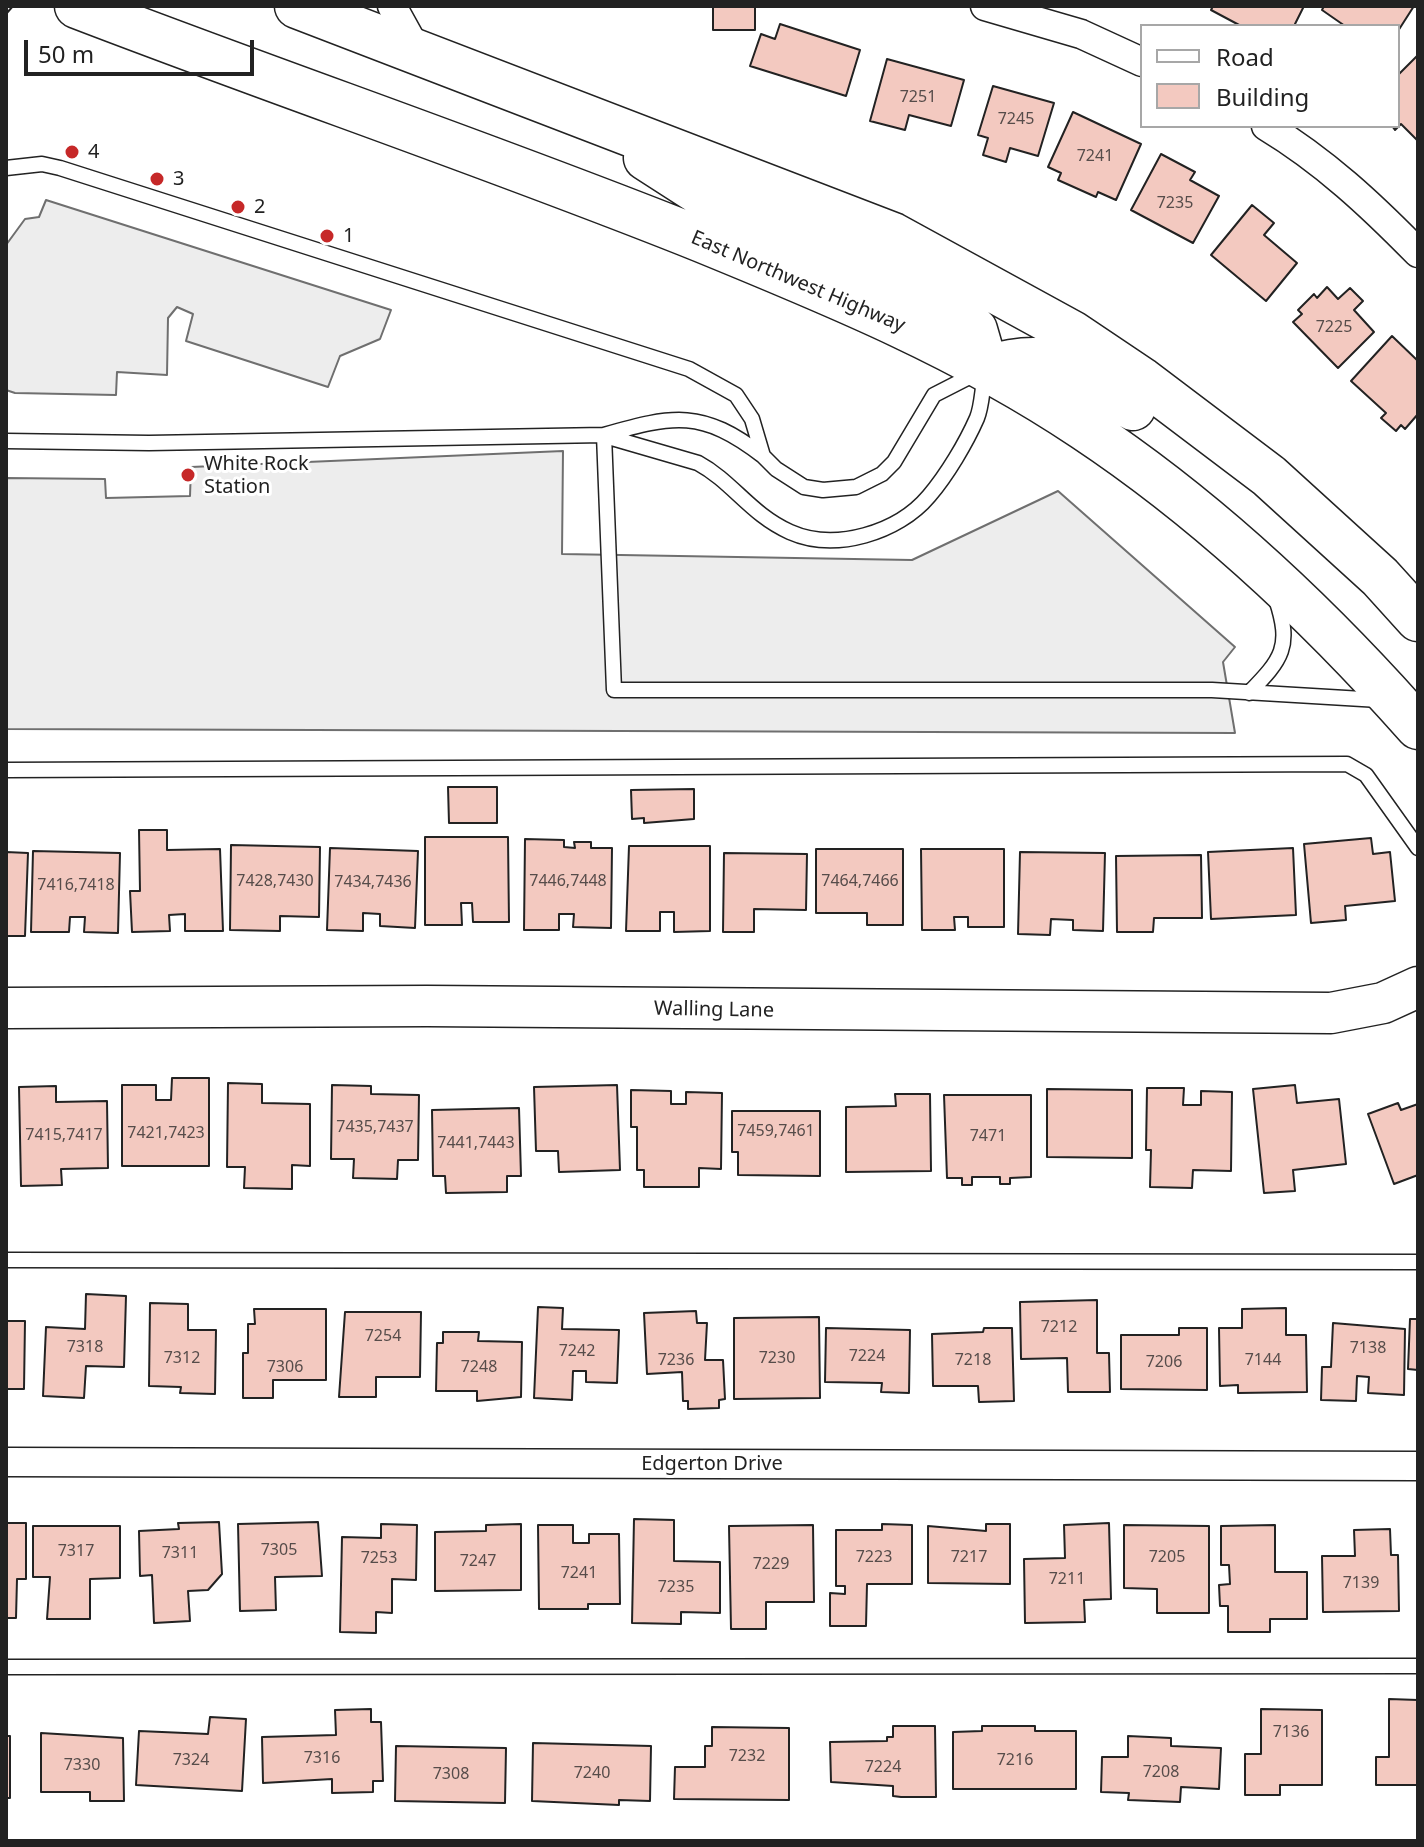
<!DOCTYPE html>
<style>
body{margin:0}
#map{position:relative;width:1424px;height:1847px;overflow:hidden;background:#fff;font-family:"Noto Sans",sans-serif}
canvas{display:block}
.frame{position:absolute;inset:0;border:8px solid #222;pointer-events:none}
.legend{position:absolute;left:1140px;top:24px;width:260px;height:104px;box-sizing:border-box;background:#fff;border:2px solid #a7a7a7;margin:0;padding:10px 14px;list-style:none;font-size:24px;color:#222}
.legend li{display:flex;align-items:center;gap:16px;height:40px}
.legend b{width:40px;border:2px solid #a7a7a7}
.scale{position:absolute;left:24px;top:40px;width:230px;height:36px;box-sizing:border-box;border:4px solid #222;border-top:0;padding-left:10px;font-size:24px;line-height:28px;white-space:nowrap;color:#222;-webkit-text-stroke:6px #fff;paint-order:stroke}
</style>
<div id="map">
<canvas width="1424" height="1847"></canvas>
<div class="frame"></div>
<ul class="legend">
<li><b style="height:10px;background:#fff"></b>Road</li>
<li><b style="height:22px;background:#f3c9c0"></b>Building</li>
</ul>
<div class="scale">50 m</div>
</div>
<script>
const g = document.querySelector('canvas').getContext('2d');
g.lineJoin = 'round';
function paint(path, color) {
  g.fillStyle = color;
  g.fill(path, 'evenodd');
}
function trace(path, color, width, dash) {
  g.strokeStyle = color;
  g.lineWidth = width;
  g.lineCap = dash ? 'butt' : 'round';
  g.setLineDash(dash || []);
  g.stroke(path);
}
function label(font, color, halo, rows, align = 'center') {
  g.font = font + ' "Noto Sans",sans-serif';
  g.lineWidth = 6;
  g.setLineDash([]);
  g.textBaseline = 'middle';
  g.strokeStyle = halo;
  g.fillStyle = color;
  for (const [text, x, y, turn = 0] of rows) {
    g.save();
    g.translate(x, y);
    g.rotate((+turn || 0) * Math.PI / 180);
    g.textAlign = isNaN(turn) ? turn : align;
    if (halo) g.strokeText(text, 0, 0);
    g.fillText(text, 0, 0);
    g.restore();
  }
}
const parking = new Path2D(`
 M46,200l345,110 -11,29 -40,17 -12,31 -142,-46 7,-27 -16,-7 -9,11 -1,57 -50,-3 -1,23 -101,-2 -9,-3v-145l19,-26 14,-2z
 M563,451l-1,103 350,6 146,-69 177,156 -12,15 12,71 -1229,-4v-251l99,1 1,19 84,-2 1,-29z`);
paint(parking, '#ededed');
trace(parking, '#6f6f6f', 2);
const building = new Path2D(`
 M713,6h42v24h-42z
 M1213,6h91l-10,20h-53l-30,-16z
 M1324,6h90l-16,25v-5h-53l-23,-16z
 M780,24l80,26 -14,46 -96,-30 11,-32 14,5z
 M1418,55v86l-17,-17 -6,6 -3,-4h6v-51z
 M887,59l77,21 -13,46 -42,-11 -4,15 -35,-9z
 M993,86l61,17 -16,53 -28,-8 -4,14 -23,-7 5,-17 -10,-3z
 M1073,112l68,32 -25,56 -18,-8 -2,5 -38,-17 3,-7 -13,-6z
 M1161,154l34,18 -5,8 29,16 -26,47 -62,-33z
 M1252,205l22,18 -10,12 33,28 -31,38 -55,-46z
 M1327,287l11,12 12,-11 13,13 -9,9 20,22 -36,36 -45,-46 9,-8 -4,-4 16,-16 3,4z
 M1392,336l26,25v53l-13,15 -4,-4 -5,6 -15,-13 5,-5 -35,-32z
 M448,787h49v36h-48z
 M694,789v30l-50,4v-5l-12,1 -1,-29z
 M139,830h28v20l53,-1 3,82h-38v-17l-16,1 1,16 -38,1 -2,-41h10z
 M425,837h83l1,85h-36l-1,-19h-11l1,22h-37z
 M1371,838l2,16 17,-2 5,49 -50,5 1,14 -35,3 -7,-79z
 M525,839l39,1v7l11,1 -1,-6h17v6h21l-1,80 -38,-1 1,-13h-15v16h-35z
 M231,845l89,2 -1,70 -39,-1v15l-50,-1z
 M629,846h81v85l-36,1v-20h-14v19h-34z
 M330,848l88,3 -3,77 -35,-2v-12l-17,-1v18l-36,-1z
 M1293,848l3,67 -85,4 -3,-67z
 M816,849h87v76h-36v-12h-51z
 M921,849h83v78h-36v-10h-14l1,13h-33z
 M33,851l87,2 -2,80 -34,-1 1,-15h-15l-1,15h-38z
 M6,852l22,1 -3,83h-19z
 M1020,852l85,1 -2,78 -30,-1v-10l-22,-1 -1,16 -32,-1z
 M724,853l83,1 -1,56 -52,-1v23h-31z
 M1201,855l1,63h-48l-1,14h-36l-1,-76z
 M172,1078h37v88h-87v-81h34v15h15z
 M228,1083l34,1v19l48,1v62l-18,-1v24l-48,-1 1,-21h-18z
 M332,1085l39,1v8l48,1 -1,65h-20l-1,19 -44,-1 1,-19h-23z
 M617,1085l3,85 -61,2 -1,-21h-22l-2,-64z
 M1295,1085l2,18 42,-4 7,65 -53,6 2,21 -31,2 -11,-104z
 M56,1086v16l51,-1 1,67 -47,1 1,16 -41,1 -2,-99z
 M1147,1088h37l-1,17h18v-14l31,1 -1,79 -38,-1 -1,18 -42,-1 1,-37h-5z
 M1047,1089l85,1v68l-85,-1z
 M631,1090l40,1v13h15v-12l36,1 -1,76 -22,-1v19h-55v-17h-7v-43h-6z
 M895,1094h35l1,77 -85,1v-65l50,-1z
 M944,1095h87v82l-21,1v6h-10v-7h-28v8h-10v-7h-15z
 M1398,1103l3,7 17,-6v71l-24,9 -26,-70z
 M519,1108l2,68h-14v16l-61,1 -1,-17h-12l-1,-66z
 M732,1111h88v65l-82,-1v-23h-6z
 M86,1294l40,2 -2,71 -38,-1 -2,32 -41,-2 3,-69 39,2z
 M1097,1300v53h12l1,39h-42l-1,-34 -46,1 -1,-57z
 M150,1303l38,1v26h28l-1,64 -35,-1 1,-6 -32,-1z
 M538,1307l25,1 -1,21 57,1 -2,53 -31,-1v-11h-13l-1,29 -38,-2z
 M1286,1308v27h20l1,57 -69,1v-8l-18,1 -1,-58h23v-19z
 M254,1309h72v71h-53v18h-30v-45h5v-29h7z
 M696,1311l1,12h10l-2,37h18l2,39 -6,1v8l-31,1v-8h-5l-1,-29 -35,2 -3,-61z
 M345,1312h76l-1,65h-44v20h-37z
 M819,1317l1,81 -86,1v-81z
 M1410,1319h8v51l-10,-1z
 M6,1321h19l-1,68h-18z
 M1333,1323l72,6 -1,66 -36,-2 1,-16 -12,-1 -1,25 -35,-1 1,-33h9z
 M826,1328l84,2 -1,63 -28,-1 1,-9 -57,-1z
 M984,1328h28l2,73 -35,1 -1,-16h-45l-1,-52 51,-2z
 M1179,1328h28v62l-86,-1v-54h58z
 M443,1332h36l-1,9 44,1 -1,55 -44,4v-10h-41l1,-48h6z
 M634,1519l40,1v41l46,1v51l-39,-1v12l-49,-1z
 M219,1522l3,52 -14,16 -20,1 2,30 -36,2 -2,-48 -12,1 -1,-45 40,-2 -1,-6z
 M318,1522l4,54 -47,1 1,33 -36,1 -2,-87z
 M6,1523h20v56h-9l-1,39h-10z
 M1109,1523l2,76 -27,1 1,22 -60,1 -1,-64 41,-1 -1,-33z
 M381,1524l36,1 -1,55 -24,-1v34l-16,-1v21l-36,-1 2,-95 39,1z
 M521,1524v66l-86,1v-59l51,-1v-6z
 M882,1524l30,1v59h-45l-1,42h-36v-33l15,1v-8h-9v-56h46z
 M986,1524h24v60l-82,-1v-57l58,5z
 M538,1525h35v18h16v-9h30l1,70h-32v5h-49z
 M813,1525l1,77h-48v27h-35l-2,-103z
 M1124,1525l85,1v87h-52v-24l-33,-1z
 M1275,1525v47h32v47h-37v13h-42v-26h-8l-1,-21 11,-1 -1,-19h-8v-39z
 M33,1526h87v52l-30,1v40h-43l3,-42h-17z
 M1390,1529l1,26h7l1,56 -76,1 -1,-56h33l-1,-26z
 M1389,1699l29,1v85h-42v-28h13z
 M371,1709v13h10l2,59h-10v11l-41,1v-14l-69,4 -1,-46 74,-2 -1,-25z
 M1261,1709l61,1v75h-42v10h-35v-41h16z
 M210,1717l36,2 -4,72 -106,-6 3,-54 69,3z
 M893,1726h42l1,71h-35l-8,-1v-10l-62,-4 -1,-40 57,-1v-4h6z
 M982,1726h53v5h41v58h-123v-57l29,-1z
 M712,1727l77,1v72l-115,-1 1,-32h30v-21h7z
 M41,1733l82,5 1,63h-34v-9h-49z
 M6,1736h4v62h-4z
 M1128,1736l43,2v8l50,2 -2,41 -38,-2 -1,15 -52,-2 1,-7 -28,-1 1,-35h26z
 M533,1743l118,3 -1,55 -31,-1v5l-87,-4z
 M396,1746l110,2 -1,55 -110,-2z`);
paint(building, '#f3c9c0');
trace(building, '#222', 2);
const lane = new Path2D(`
 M6,168l36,-4 18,4 629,201 47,26 16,24 11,37 13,13 28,18 19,3 33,-3 26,-13 12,-12 40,-67 45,-23
 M604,435l10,255h598l167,10
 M605,436l93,27c35,19 52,51 92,69 45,20 108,1 139,-36 18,-21 37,-53 48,-78 5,-12 5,-29 8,-42
 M6,441l143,2 455,-8c70,-20 98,-26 159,21
 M1249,693c33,-34 43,-46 27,-94
 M6,770l1341,-6 19,11 52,73
 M6,1260l1412,2
 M6,1667l1412,-1`);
const street = new Path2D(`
 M392,6l26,47
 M985,6l96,28 61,28
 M1266,126c58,35 105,79 152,127
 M6,1462l1412,4`);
const secondary = new Path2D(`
 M6,1008l421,-2 904,7 52,-10 35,-16`);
const primary = new Path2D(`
 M77,6c208,80 418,151 625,234 132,54 263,108 382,188 125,83 235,187 334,299
 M297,6l596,229 179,98 70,47 127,96 111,101 38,42
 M646,158l73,47 180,74 48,26 28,25 11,38
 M986,368c73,-22 87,3 147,40`);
trace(lane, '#222', 17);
trace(street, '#222', 31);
trace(secondary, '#222', 43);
trace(primary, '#222', 47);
trace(lane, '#fff', 14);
trace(street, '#fff', 28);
trace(secondary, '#fff', 40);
trace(primary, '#fff', 44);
trace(new Path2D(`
 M6,14l7,-8`), '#222', 2);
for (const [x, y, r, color] of [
 [72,152,8,"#c62828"],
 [157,179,8,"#c62828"],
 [238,207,8,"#c62828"],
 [327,236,8,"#c62828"],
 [188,475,8,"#c62828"]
]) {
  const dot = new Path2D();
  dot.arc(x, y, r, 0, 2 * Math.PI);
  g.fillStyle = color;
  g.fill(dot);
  trace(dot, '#fff', 3);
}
label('16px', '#564c4a', null, [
 ["7251",918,97],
 ["7245",1016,119],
 ["7241",1095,156],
 ["7235",1175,203],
 ["7225",1334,327],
 ["7428,7430",275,881],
 ["7446,7448",568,881],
 ["7464,7466",860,881],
 ["7434,7436",373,882],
 ["7416,7418",76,885],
 ["7435,7437",375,1127],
 ["7459,7461",776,1131],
 ["7421,7423",166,1133],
 ["7415,7417",64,1135],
 ["7471",988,1136],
 ["7441,7443",476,1143],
 ["7212",1059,1327],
 ["7254",383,1336],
 ["7318",85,1347],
 ["7138",1368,1348],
 ["7242",577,1351],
 ["7224",867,1356],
 ["7312",182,1358],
 ["7230",777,1358],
 ["7236",676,1360],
 ["7218",973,1360],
 ["7144",1263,1360],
 ["7206",1164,1362],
 ["7306",285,1367],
 ["7248",479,1367],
 ["7305",279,1550],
 ["7317",76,1551],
 ["7311",180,1553],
 ["7223",874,1557],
 ["7217",969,1557],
 ["7205",1167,1557],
 ["7253",379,1558],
 ["7247",478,1561],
 ["7229",771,1564],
 ["7241",579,1573],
 ["7211",1067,1579],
 ["7139",1361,1583],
 ["7235",676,1587],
 ["7136",1291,1732],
 ["7232",747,1756],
 ["7316",322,1758],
 ["7324",191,1760],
 ["7216",1015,1760],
 ["7330",82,1765],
 ["7224",883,1767],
 ["7208",1161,1772],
 ["7240",592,1773],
 ["7308",451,1774]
]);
label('20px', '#222', '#fff', [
 ["4",88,152],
 ["3",173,179],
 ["2",254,207],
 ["1",343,236],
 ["White Rock",204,464],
 ["Station",204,487]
], 'left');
label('20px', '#222', '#fff', [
 ["East Northwest Highway",798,282,23],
 ["Walling Lane",714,1010,1],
 ["Edgerton Drive",712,1464]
]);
</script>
